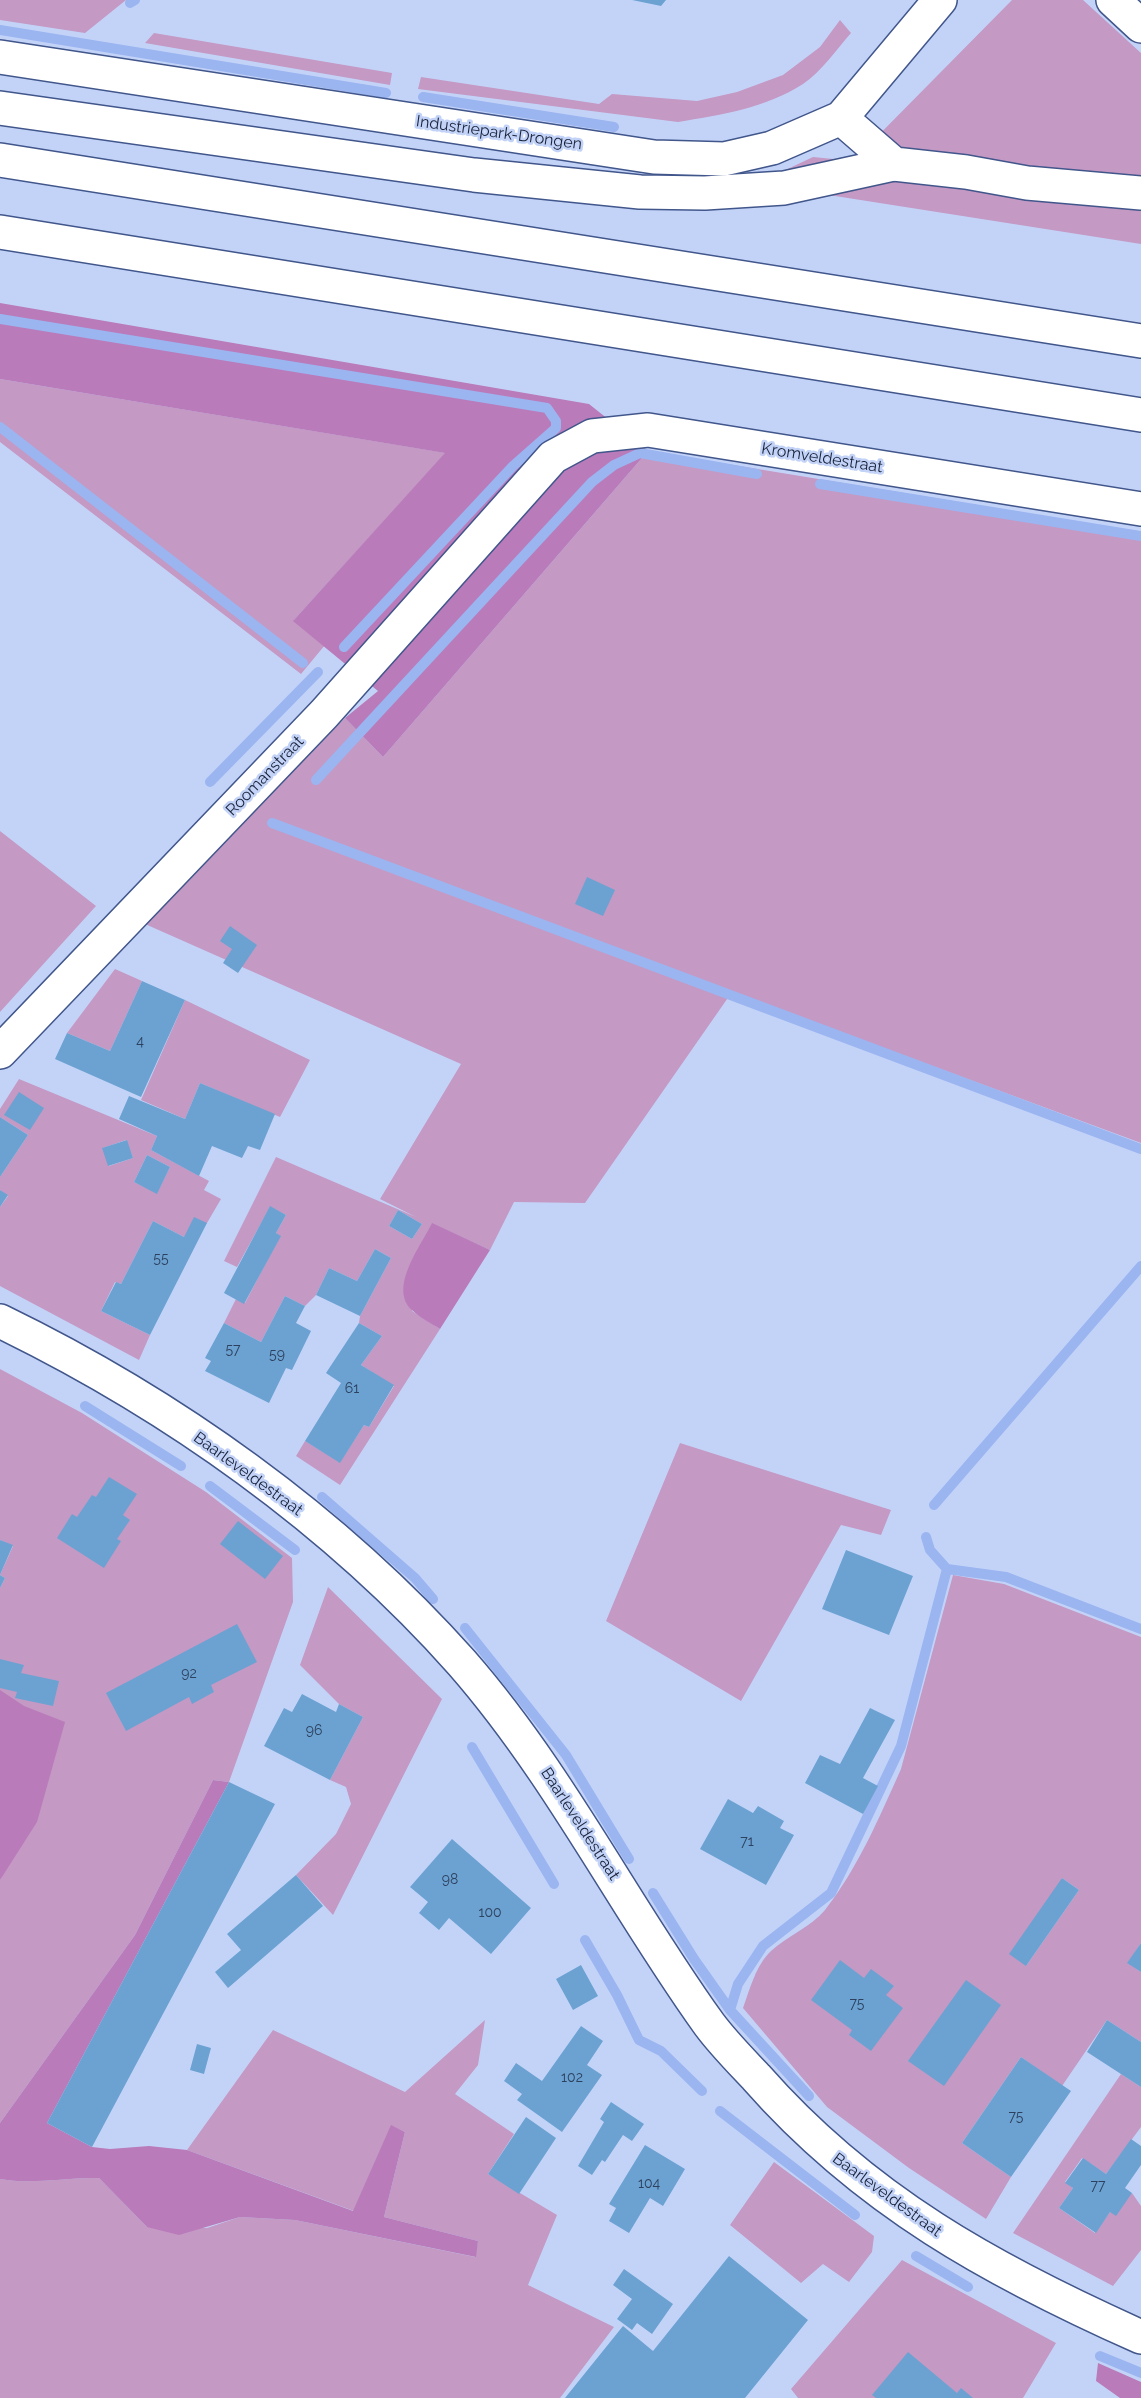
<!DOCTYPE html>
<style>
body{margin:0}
canvas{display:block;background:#c3d3f8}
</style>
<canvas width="1141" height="2398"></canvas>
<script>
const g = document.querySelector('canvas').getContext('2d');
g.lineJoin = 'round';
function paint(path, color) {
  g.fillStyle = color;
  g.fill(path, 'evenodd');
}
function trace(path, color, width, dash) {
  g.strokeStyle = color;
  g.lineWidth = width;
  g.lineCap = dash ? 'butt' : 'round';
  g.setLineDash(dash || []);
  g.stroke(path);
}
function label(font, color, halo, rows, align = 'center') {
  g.font = font + ' Raleway,sans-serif';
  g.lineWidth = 5;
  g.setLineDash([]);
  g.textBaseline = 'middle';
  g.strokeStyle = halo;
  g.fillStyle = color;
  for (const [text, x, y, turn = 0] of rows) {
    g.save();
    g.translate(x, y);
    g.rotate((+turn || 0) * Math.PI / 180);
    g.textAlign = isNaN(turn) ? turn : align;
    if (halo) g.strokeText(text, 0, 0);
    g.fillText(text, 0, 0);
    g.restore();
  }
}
paint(new Path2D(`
 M0,0h126l-41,33 -85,-13z
 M1012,0h71l58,53v191l-357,-56 -41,2 70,-33 40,4z
 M840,20l11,13c-14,16 -30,39 -48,51 -37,24 -83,31 -125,38l-260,-33 3,-12 178,27 13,-10 85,7 40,-9 46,-17 37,-28z
 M154,33l238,40 -2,12 -245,-42z
 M0,379l446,74 -152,167 31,25 -24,29 -301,-232z
 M648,451l493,81v611l-409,-151 -147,211 -71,-1 -24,48 -58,-26 -20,87 28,18 -100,156 -44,-29 9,-15 35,21 24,-37 5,2 25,-41 -33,-21 21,-29 -23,-13 1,-7 31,-58 -16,-9 -18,32 -28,-13 -13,27 -11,11 -20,-10 -24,46 -37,-19 12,-24 9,4 35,-67 -4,-3 10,-18 -16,-8 -33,60 -13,-6 52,-104 140,60 -36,-18 81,-135 -316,-140 200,-206 38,39zM398,1210l24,14 -10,15 -23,-13z
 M0,831l96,75 -96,106z
 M115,969l27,12 -32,70 -43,-18z
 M185,1000l125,60 -30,57 -80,-34 -15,36 -44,-19z
 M19,1079l138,57 -6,14 58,31 -5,9 17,9 -14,24 -23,14 -31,-16 -32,63 -6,-2 -14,29 49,24 -11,25 -139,-74v-79l8,-11 -8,-6v-13l28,-42 -28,-18v-8zM126,1140l7,18 -24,8 -6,-18zM147,1155l23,12 -13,26 -23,-11z
 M0,1369l82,44 124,79 86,66 1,44 -64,180 -16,-2 -78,155 -135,188v-243l4,-10 -4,-118v-164l5,-10 -5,-3 13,-29 -13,-6z
 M680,1443l211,67 -10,25 -40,-10 -100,176 -135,-80z
 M953,1575l51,9 137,53v306l-13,20 13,9v70l-34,-22 -45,66 -41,-29 -59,86 49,34 -25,42 -77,-51 -82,-61 -84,-99c7,-19 13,-43 28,-57 16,-15 40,-24 54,-41 33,-42 54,-92 76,-141zM1062,1878l17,12 -53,76z
 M328,1587l114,112 -109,216 -37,-40 40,-41 15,-30 -5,-17 -16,-7 33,-63 -24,-13 -39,-39z
 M485,2020l-7,45 -23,29 59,40 -26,40 69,41 -29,70 86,42 -54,71h-560v-219c33,6 66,-2 99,-1l48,49 60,1 33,-11 55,3 180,37 3,-16 -94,-24 21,-85 -13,-6 -38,85 -167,-61 86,-120 132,62z
 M1121,2074l20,13v40l-35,47 -24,-16 -17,24 8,6 -14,20 36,25 15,-21 22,-19 9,13v44l-28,36 -100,-53z
 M774,2162l100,74 -2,16 -23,30 -26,-18 -22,19 -71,-58z
 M902,2260l154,83 -33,55h-225l-7,-9z`), '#c499c4');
paint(new Path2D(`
 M0,303l589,101 59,47 -265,306 -38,-39 33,-27 -85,-70 152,-168 -445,-74z
 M432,1223l58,27 -50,79c-9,-6 -20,-11 -28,-19 -24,-22 9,-64 20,-87z
 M0,1690l24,16 41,16 -28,100 -37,58z
 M213,1780l16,2 -182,341 45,24 18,2 39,-3 38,4 166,61 38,-86 14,7 -21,85 94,24 -2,16 -181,-37 -55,-3 -61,18 -32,-8 -48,-49c-33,-1 -66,7 -99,1v-56l135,-188z
 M1098,2363l43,19v16h-21l-24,-17z`), '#b97bba');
trace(new Path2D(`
 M130,3l5,-3
 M0,30l386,63
 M423,97l191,30
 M0,319l547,89 9,13v7l-43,38 -169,181
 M0,427l303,236
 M820,484l321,52
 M316,780l276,-298 22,-17 26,-12 117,21
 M210,782l108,-110
 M272,823l869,326
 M85,1406l96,60
 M210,1486l85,64
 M322,1497l93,81 18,21
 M934,1505l207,-239
 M947,1569l59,8 135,52
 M465,1628l101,127 63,104
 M472,1747l82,137
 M653,1893l41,66 36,51
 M585,1940l32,55 22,45 22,11 41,40
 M809,2096l-79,-86 8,-26 25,-38 68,-53 70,-147 46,-177 -17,-19 -4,-13
 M720,2111l135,104
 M916,2256l52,31
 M1100,2356l41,17`), '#9bb5f1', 10);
paint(new Path2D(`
 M632,0h34l-5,6z
 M587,877l28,13 -12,26 -28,-12z
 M230,926l27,19 -19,28 -15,-10 9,-14 -12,-8z
 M142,981l43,19 -44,97 -86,-38 12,-26 43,18z
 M200,1083l75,31 -15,36 -12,-4 -6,12 -30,-12 -13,30 -48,-26 6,-14 -38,-17 10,-23 56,23z
 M19,1092l25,16 -14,22 -26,-15z
 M0,1117l28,18 -28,42z
 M127,1140l6,18 -25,8 -6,-18z
 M147,1155l23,12 -13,27 -23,-12z
 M0,1190l8,5 -8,12z
 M270,1206l16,9 -10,18 5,3 -37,68 -20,-11z
 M398,1210l24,14 -10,15 -23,-13z
 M194,1217l13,6 -57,112 -49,-24 15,-29 5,2 32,-63 31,16z
 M375,1249l16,9 -31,58 -44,-21 13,-27 28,13z
 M285,1296l20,10 -9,17 15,8 -19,39 -6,-2 -17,35 -64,-32 6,-10 -6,-3 19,-35 37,19z
 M359,1323l23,13 -21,29 33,20 -25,42 -5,-2 -24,38 -35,-22 36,-58 -15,-10z
 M109,1477l28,17 -14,21 7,5 -13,19 4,2 -17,27 -47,-30 15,-24 5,3 15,-22 4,2z
 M238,1521l45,35 -18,23 -45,-35z
 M0,1540l13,5 -13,30 5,3 -5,10z
 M846,1550l67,26 -24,59 -67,-26z
 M237,1624l20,38 -46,23 3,7 -22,12 -3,-7 -63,34 -20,-38z
 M0,1659l24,6 -3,8 38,8 -6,25 -38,-8 2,-6 -17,-4z
 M302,1694l34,18 3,-8 24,13 -33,63 -66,-34 20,-38 8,4z
 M870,1708l25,12 -32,58 15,8 -15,28 -58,-31 15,-28 20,9z
 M229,1782l46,22 -183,343 -45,-24z
 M728,1799l25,14 5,-7 26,15 -4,7 14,7 -28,50 -66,-36z
 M452,1839l79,69 -40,46 -42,-36 -10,12 -20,-17 9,-11 -18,-15z
 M296,1875l27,31 -95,82 -13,-16 26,-22 -14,-16z
 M1062,1878l17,12 -53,76 -17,-12z
 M1141,1943v29l-14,-9z
 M840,1960l24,18 7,-9 23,17 -8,9 17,13 -32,43 -22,-16 3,-5 -41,-30z
 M581,1965l17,31 -25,14 -17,-31z
 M966,1980l35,25 -57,81 -36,-25z
 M1107,2020l34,22v45l-54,-35z
 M581,2026l22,15 -16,24 15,10 -40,57 -45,-32 5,-6 -18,-13 12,-18 26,18z
 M197,2044l14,4 -7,26 -14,-4z
 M1021,2057l50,34 -60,86 -49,-34z
 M611,2102l33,22 -12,17 -9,-6 -18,27 -3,-2 -10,15 -14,-9 26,-44 -4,-3z
 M526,2117l30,21 -37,56 -31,-20z
 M1131,2139l10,7v19l-16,23 7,5 -16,23 -6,-4 -14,21 -37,-25 14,-20 -8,-5 18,-25 23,16z
 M645,2145l40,24 -22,37 -13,-8 -21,35 -20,-12 7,-13 -7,-4z
 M729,2256l79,64 -63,78h-180l58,-72 30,25z
 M624,2269l49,35 -21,30 -15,-11 -5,7 -15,-11 15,-20 -19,-14z
 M908,2352l49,41 4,-5 12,10h-97l-4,-3z`), '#6ca2d2');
const minor = new Path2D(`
 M0,1052l324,-338 229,-257 39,-21 56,-6 493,79`);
const tertiary = new Path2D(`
 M1113,0l28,26
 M0,57l654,100 70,2 48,-11 69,-30 99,-118
 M841,118l53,46 72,8 61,11 114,10
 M0,1321c171,83 335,199 462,342 97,111 162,243 247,361 14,19 31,36 47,53 109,124 237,194 385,260`);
const motorway = new Path2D(`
 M0,108l474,67 166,17 65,1 79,-5 110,-24
 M0,160l1141,181
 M0,232l1141,183`);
trace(minor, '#41568b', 36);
trace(tertiary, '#41568b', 36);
trace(motorway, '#41568b', 36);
trace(minor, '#fff', 33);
trace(tertiary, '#fff', 33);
trace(motorway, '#fff', 33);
label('14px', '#2d415e', null, [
 ["4",140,1042],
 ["55",161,1259],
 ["57",233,1350],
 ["59",277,1355],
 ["61",352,1389],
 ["92",189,1674],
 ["96",314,1731],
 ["71",747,1842],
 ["98",450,1880],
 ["100",490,1913],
 ["75",857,2004],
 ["102",572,2078],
 ["75",1016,2117],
 ["104",649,2184],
 ["77",1098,2186]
]);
label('16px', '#182138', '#c3d3f8', [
 ["Industriepark-Drongen",499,133,8],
 ["Kromveldestraat",822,458,9],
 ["Roomanstraat",265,776,-46],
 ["Baarleveldestraat",248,1474,36],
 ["Baarleveldestraat",580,1824,57],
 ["Baarleveldestraat",887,2195,36]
]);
</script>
